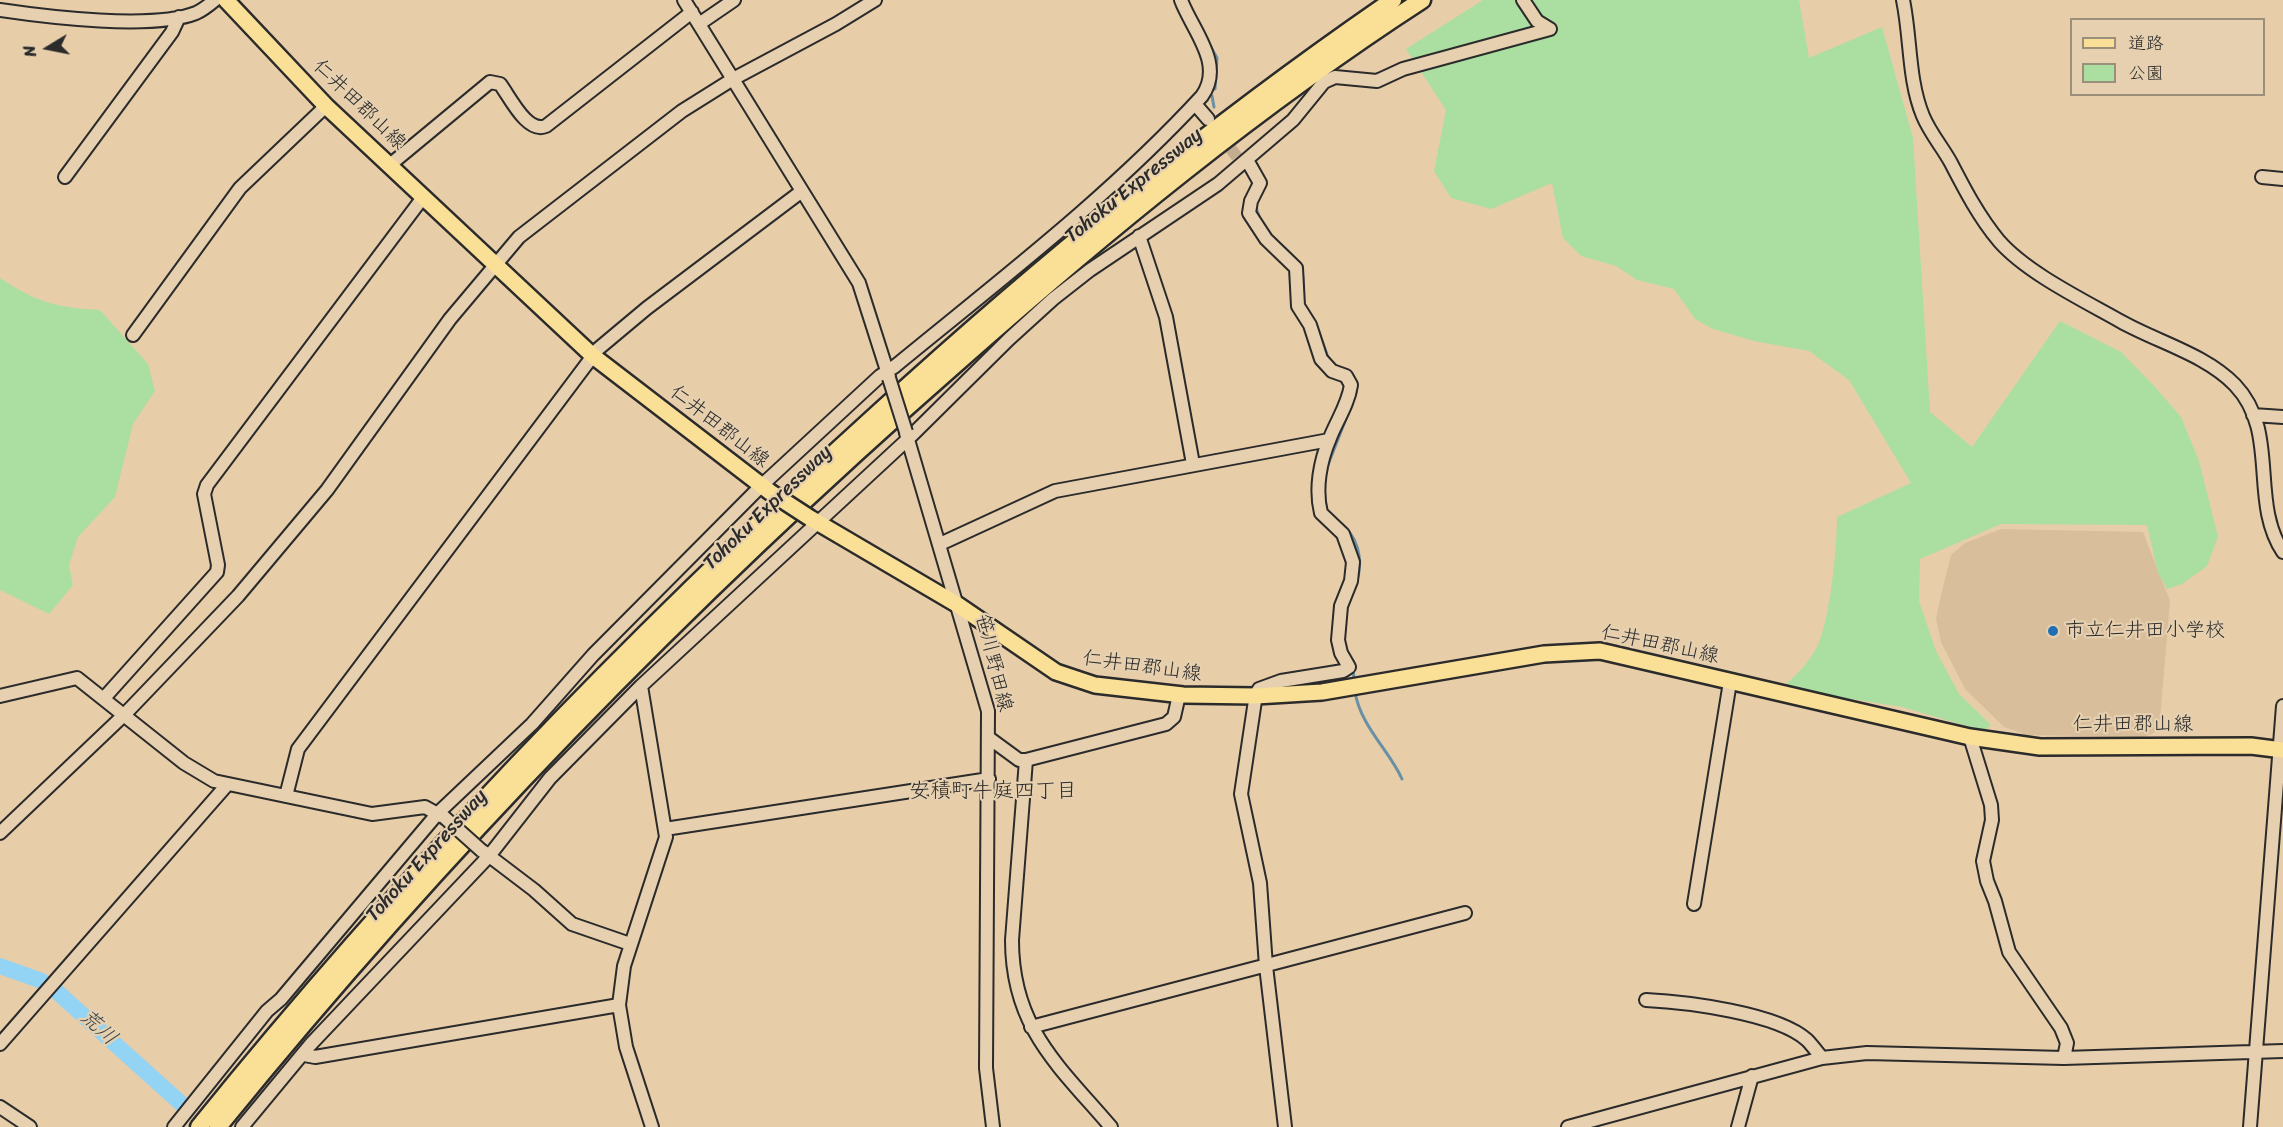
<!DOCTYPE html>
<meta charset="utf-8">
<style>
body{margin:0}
#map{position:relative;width:2283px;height:1127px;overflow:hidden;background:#e8cda9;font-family:Sriracha,"Klee One",sans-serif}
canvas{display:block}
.legend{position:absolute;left:2070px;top:18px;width:195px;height:78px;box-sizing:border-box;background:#e6d0af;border:2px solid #9b8e7a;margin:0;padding:8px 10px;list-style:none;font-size:18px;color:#2b2b2b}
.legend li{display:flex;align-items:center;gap:12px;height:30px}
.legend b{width:30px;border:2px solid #9b8e7a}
.north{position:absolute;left:18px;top:18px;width:60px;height:60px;-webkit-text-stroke:4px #e6d0af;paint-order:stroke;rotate:260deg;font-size:16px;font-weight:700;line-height:24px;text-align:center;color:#2b2b2b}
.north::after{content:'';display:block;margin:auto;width:21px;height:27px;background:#2b2b2b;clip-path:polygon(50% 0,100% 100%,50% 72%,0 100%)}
</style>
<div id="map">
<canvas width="2283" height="1127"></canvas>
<ul class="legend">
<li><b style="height:8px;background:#fadf96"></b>道路</li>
<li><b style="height:16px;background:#aadfa1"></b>公園</li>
</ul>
<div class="north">N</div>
</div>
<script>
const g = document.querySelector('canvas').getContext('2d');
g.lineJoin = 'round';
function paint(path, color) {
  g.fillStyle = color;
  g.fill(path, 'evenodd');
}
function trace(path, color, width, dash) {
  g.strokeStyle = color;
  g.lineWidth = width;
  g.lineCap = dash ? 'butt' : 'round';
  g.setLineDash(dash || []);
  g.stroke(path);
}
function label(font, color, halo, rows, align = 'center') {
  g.font = font + ' Sriracha,"Klee One",sans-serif';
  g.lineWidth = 4.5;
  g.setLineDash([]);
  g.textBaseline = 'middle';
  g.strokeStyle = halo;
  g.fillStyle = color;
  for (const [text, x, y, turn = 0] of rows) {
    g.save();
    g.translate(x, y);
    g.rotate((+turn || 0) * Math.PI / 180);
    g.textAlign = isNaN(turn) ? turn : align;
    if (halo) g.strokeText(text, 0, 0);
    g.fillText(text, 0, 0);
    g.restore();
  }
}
paint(new Path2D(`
 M2001,529l142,3 27,69 -11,130 -16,6 -116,-2 -23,-8 -39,-38 -24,-47 -5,-23 5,-24 10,-40 14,-12z`), '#d9be9c');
paint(new Path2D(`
 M1483,0h316l10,58 73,-31 31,111 17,274 42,35 88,-126 61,31 35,36 25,29 18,44 19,76 -11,29 -25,18 -15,5 -9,-16 -11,-48 -146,-1 -81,35 -1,42 17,50 23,43 32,31 -7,6 -82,-24 -114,-18 -1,-6c11,-9 24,-24 30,-36 13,-27 20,-99 20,-130l74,-34 -62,-103 -40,-29 -55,-10 -41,-12 -18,-10 -21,-30 -37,-9 -21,-14 -35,-10 -18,-18 -11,-55 -61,26 -40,-11 -17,-27 12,-61 -40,-61z
 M0,278c36,24 57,30 100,32l48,54 7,27 -22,33 -18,73 -37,40 -9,28 4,20 -24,29 -49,-24z`), '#aadfa1');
trace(new Path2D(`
 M1207,40l10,18 -2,31
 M1212,96l2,11
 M1256,163l10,21 -8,15
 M1255,205l5,14
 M1274,238c23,22 31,23 29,56
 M1317,327l12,33
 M1326,470l30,-77v-12l-6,-8
 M1337,522c22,12 26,38 20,59
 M1349,658l4,3 1,22
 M1355,692c6,35 34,58 47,87`), '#6990a4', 3);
trace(new Path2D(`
 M0,966l42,15 13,9 130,117`), '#93d3f4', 16);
trace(new Path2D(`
 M1220,134l17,23`), '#c2ad90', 12, [12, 6]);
const minor = new Path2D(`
 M684,0l175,283 30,94
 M1523,0l14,21 13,8
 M1903,0c8,38 5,80 20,116 7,17 20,32 28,47 14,27 28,54 48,78 28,32 84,59 121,80 37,21 85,33 115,64 45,47 14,116 48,167
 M0,10c47,7 153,20 196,3 7,-3 13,-8 19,-13
 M699,24l35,-24
 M1195,104l13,15
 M1247,160l13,23 -9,18 -2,12 17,26 30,29 2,38 12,19 11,34 11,12 14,5 5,9c-3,20 -14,35 -21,53 -10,23 -15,51 -9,75l22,21 10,28 -2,19 -10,25 -3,34 3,13 8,14 -6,4 -62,10 -22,8 -3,5 -15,100 19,89 6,83 19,161
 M391,164l99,-82 10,2c10,13 27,50 46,42l146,-114
 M65,177l107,-145 7,-15
 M2262,177l21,2
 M1139,236l27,81 27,147
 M133,335l107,-147 86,-82
 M2253,415l30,2
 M906,433l82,278 -2,357 7,59
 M940,544l115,-53 274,-51
 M641,686l25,151 -42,129 -5,39 7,42 26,80
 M0,696l77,-18 107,85 30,18 158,33 53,-7 18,10
 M105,697l112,-125 1,-7 -14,-71 3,-9 217,-289
 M1970,737l21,68 1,15 -9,41 4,20 8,20 14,51 52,76 6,15 -3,15
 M989,738l30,22h7l140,-36 8,-7 5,-22
 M1026,760l-14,180c0,88 47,126 99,187
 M286,796l12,-47 300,-400 49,-41 155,-117
 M665,829l324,-50
 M0,833l125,-119 113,-118 89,-106 123,-171 69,-82 163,-126 51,-32 103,-55 39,-24
 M484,852l50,38 38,34 58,20
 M1694,904l36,-222
 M1646,1000c40,2 131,13 161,40 5,5 10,12 15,18
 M1031,1027l434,-114
 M0,1044l226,-258
 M304,1055l11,2 304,-52
 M0,1107l30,20
 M174,1127l93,-116 14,-12 157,-186 94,-89 61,-69 168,-169 119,-110 14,-9c106,-87 215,-170 308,-271 23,-32 -10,-66 -21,-96
 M242,1127l68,-82 179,-189 61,-78 91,-92 267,-247 101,-100 44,-40 37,-29 128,-86 75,-64 31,-38 11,-5 42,4 26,-12 147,-40
 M1568,1127l254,-69 45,-5 197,5 219,-7
 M1738,1127l14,-51
 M2250,1127l33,-421`);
const major = new Path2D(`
 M226,0l100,106 267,250 177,136
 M810,518l148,87 98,67 39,13 88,10 73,1 66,-4 222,-38 56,-3 370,86 70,10 211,-1 32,4`);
const highway = new Path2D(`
 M199,1127c206,-255 435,-493 678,-713 163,-149 334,-289 516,-414
 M218,1127c223,-275 473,-531 739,-764 147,-130 300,-256 465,-363`);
trace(minor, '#2b2b2b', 16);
trace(major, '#2b2b2b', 20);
trace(highway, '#2b2b2b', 21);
trace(minor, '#e6d0af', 12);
trace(major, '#fadf96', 15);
trace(highway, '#fadf96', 16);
const minorBridge = new Path2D(`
 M889,378l17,54
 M444,817l38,34`);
const majorBridge = new Path2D(`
 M770,492l40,26`);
trace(minorBridge, '#2b2b2b', 16, []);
trace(majorBridge, '#2b2b2b', 20, []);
trace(minorBridge, '#e6d0af', 12);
trace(majorBridge, '#fadf96', 15);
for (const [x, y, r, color] of [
 [2053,631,6,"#1f6fb2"]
]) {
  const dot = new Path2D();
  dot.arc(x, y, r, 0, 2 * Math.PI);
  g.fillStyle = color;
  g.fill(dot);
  trace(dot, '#e6d0af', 2);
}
label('20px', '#2b2b2b', '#e6d0af', [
 ["仁井田郡山線",359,105,44],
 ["Tohoku Expressway",1134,186,-39],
 ["仁井田郡山線",719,427,38],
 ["Tohoku Expressway",768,508,-44],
 ["仁井田郡山線",1660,645,12],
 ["笹川野田線",993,663,76],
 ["仁井田郡山線",1142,667,8],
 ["仁井田郡山線",2133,725],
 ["Tohoku Expressway",427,856,-48]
]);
label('20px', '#2b2b2b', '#e6d0af', [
 ["市立仁井田小学校",2065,631]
], 'left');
label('21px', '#2b2b2b', '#e6d0af', [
 ["安積町牛庭四丁目",993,792]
]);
label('italic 21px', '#3b4449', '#e6d0af', [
 ["荒川",98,1028,42]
]);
</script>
